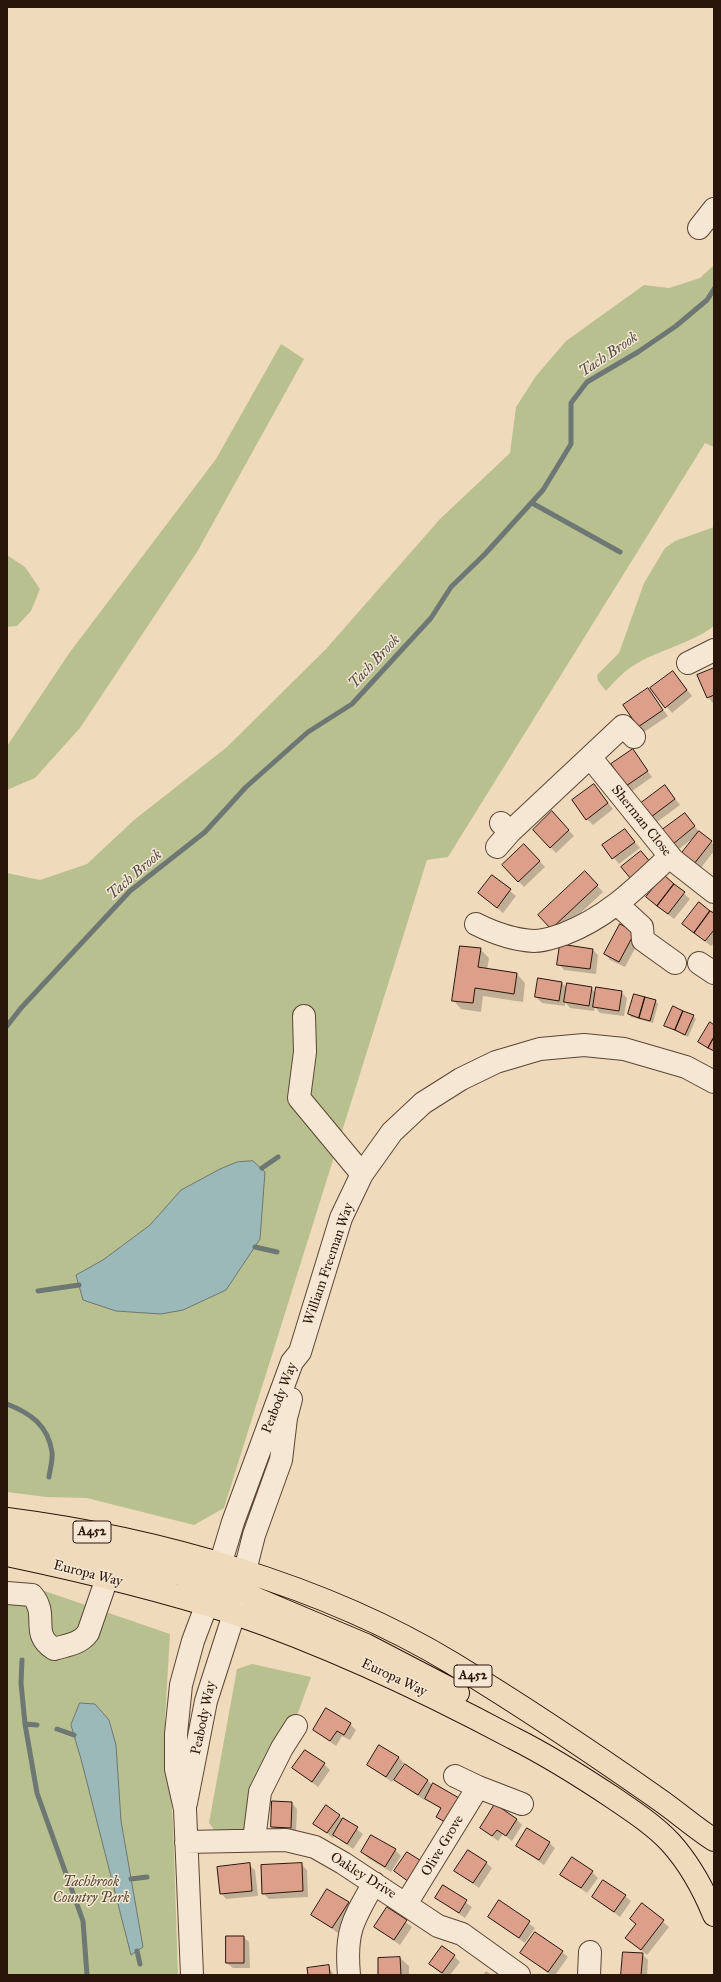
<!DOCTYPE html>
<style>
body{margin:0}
#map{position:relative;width:721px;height:1982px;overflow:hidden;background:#efdabb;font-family:"IM FELL Great Primer",serif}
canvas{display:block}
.frame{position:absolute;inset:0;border:8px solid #2a150a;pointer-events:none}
</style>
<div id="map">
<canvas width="721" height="1982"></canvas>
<div class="frame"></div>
</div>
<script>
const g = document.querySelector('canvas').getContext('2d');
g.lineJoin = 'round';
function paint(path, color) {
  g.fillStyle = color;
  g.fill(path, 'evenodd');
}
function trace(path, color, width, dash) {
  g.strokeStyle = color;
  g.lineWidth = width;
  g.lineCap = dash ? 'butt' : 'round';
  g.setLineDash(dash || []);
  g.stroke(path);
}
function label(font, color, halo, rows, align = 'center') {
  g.font = font + ' "IM FELL Great Primer",serif';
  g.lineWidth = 3;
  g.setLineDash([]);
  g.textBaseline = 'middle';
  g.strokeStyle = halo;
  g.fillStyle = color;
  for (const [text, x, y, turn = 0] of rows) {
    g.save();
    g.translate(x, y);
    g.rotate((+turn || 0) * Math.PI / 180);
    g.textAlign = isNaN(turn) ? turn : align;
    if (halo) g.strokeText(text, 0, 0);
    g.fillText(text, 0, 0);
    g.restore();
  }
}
paint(new Path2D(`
 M714,265v182l-9,-4 -257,414 -21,3 -203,648 -30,17 -107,-27 -41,-1 -39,-5v-619l33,7 47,-16 47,-44 93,-73 99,-98 114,-130 70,-66 6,-46 20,-31 30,-35 78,-56 25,3 31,-10z
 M281,344l23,15 -107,193 -117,176 -45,50 -28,12v-44l63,-94 146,-193z
 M714,527v99c-24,18 -53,23 -78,38 -12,7 -21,17 -30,27l-8,-10 -1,-6 22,-22 25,-70 21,-35 10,-7z
 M7,555l18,12 15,22 -9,22 -14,15 -10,1z
 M7,1584l23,2 140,48 -5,85 8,105 5,151h-171z
 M252,1664l59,13 -46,127 -5,30 -45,-3 -6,-8 28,-154z`), '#b9c090');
const water = new Path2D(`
 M253,1161l12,11 -5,67 -34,51 -43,20 -22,4 -45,-3 -33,-11 -7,-25 27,-15 47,-35 31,-35 39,-21 17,-7z
 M80,1703l15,1 14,16 7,25 5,76 22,126 -12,8 -50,-196 -10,-34z`);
paint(water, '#9cb9b9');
trace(water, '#6e7773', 1);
paint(new Path2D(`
 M714,669v34h-1l-5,-6z
 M678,678l14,18 -20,17 -20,-25z
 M648,690l20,26 -24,16 -6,-6z
 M632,751l20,26 -20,14 -5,-6z
 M594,785l19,24 -20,16 -6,-6z
 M665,786l15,19 -23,17 -5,-6z
 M552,813l22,23 -18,17 -22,-23z
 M685,814l15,19 14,12v6l-14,18 -12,-10 8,-23 -17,13 -6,-6z
 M624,830l16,18 -21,16 -15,-18z
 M524,845l21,22 -21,20 -21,-22z
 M585,873l18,19 -45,42 -18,-19z
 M492,876l24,20 -13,17 -24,-20z
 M664,877l26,22 -16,20 -21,-16z
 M714,915v28l-3,3 -28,-22z
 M620,925l20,14 -15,28 -15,-7 -5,-6z
 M480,949l9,9 -2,12 30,4 8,9 -2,19 -40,-6 -2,16 -20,-3 -8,-9z
 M593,950l5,5 -2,19 -32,-4 -5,-6z
 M562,983l5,5h24l5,5 25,-1 6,6 -3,18 -24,-3 -5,-6 -1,4 -24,-3 -5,-6v4l-23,-3 -6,-6z
 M656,1001l2,3 -5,19 -22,-6 -2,-3z
 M693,1016l3,3 -8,18 -23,-11z
 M350,1724l6,6 -6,10 -8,-4 -6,10 -22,-16z
 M398,1757l6,6 -12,19 -24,-17z
 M324,1764l6,6 -12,17 -25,-19z
 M396,1780h31l6,6 18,41 -14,-10 4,-8 -16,-11 -1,2z
 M292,1803l5,6 -1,24 -18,-1 -6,-5z
 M339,1816l24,18 -10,15 -18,-13 -2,2 -18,-14z
 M516,1819l6,6 -10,16 -9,-7 -5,7 -17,-13z
 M372,1836l23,14 6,6 -10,16 -23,-14 -6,-6z
 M549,1843l6,5 -11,17 -27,-19z
 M486,1863l6,5 -13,20 -24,-17z
 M301,1864l6,6 1,27 -39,2 -6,-6z
 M249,1865l6,5 3,26 -32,3 -5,-6z
 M592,1872l6,6 -11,15 -25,-18z
 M444,1887l28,20 -7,11 -28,-20z
 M625,1896l6,5 -11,16 -27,-20z
 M500,1902l35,26 -10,15 -36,-26z
 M348,1903l6,5 -16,25 -26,-18z
 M642,1904l27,23 -22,28 -15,-12z
 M388,1909l24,18 -12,18 -25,-18z
 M243,1937l6,5 1,26h-17l-6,-5z
 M562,1952l6,5 -13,18h-4l-29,-22z
 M642,1954l6,6 -1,15h-25z
 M454,1956l6,6 -10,13h-7l-13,-11z
 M400,1958l9,8v9h-30z
 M328,1966l6,9h-25z
 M486,1971l6,4h-9z`), '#0003');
trace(new Path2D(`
 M532,503l88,49
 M7,1026l14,-18 109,-117 75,-59 41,-45 62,-55 44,-28 79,-86 20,-31 34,-33 58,-64 28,-46v-41l16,-21 51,-30 38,-26 31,-26 7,-11
 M262,1168l16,-11
 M255,1247l22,5
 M38,1291l41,-6
 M7,1404c23,9 41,21 45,48 1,8 -2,17 -3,25
 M22,1660l-1,23 4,41 12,69 46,128 4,54
 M25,1724l12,1
 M57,1729l17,6
 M131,1879l16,-2
 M137,1951l3,13`), '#6e7773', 5);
const building = new Path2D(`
 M714,668v27l-7,3 -10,-23z
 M673,671l14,19 -22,18 -15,-20z
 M648,688l15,22 -25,17 -15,-22z
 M633,749l15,22 -22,15 -15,-22z
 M594,784l14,19 -22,17 -14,-20z
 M665,785l10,14 -24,18 -10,-14z
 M552,811l17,19 -19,18 -17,-18z
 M685,813l10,13 -22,18 -11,-14z
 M625,829l10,13 -23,17 -10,-14z
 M699,831l13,10 -18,23 -13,-10z
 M524,844l16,17 -22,21 -16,-17z
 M641,851l10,12 -20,16 -10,-12z
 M585,871l13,14 -47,44 -13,-14z
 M492,875l19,14 -14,19 -19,-15z
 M664,875l10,9 -17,22 -11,-9z
 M674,884l11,8 -17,22 -11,-8z
 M699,902l11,9 -16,22 -12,-9z
 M710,911l4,2v17l-9,11 -11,-8z
 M620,924l15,8 -16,30 -15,-8z
 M560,944l33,5 -3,20 -33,-4z
 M460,946l21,2 -3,19 39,6 -3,21 -39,-6 -2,15 -21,-2z
 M538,978l24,4 -3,19 -24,-4z
 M567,983l25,4 -3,19 -25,-4z
 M596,987l26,4 -3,20 -26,-4z
 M634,994l11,3 -6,21 -11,-4z
 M645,997l11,3 -6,21 -11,-3z
 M673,1006l10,5 -8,19 -11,-4z
 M683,1011l11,4 -9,20 -10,-5z
 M710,1022l4,3v12l-6,11 -10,-6z
 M714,1037v14l-6,-3z
 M326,1708l25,15 -7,12 -7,-4 -7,10 -17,-11z
 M379,1745l20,12 -13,20 -19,-12z
 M305,1750l20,13 -13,19 -20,-14z
 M405,1764l23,16 -10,15 -24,-15z
 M433,1783l26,15 -14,24 -9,-5 5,-9 -16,-9z
 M272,1801l20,1 -1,26 -20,-1z
 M495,1804l22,15 -11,17 -9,-6 -5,6 -12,-8z
 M326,1805l14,10 -13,18 -14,-9z
 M343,1818l15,9 -11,17 -14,-9z
 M527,1828l23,14 -11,18 -23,-14z
 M371,1835l25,14 -11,18 -24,-15z
 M468,1850l19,12 -14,21 -19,-12z
 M407,1852l16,10 -14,20 -15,-11z
 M572,1857l21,14 -12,17 -21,-13z
 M250,1863l2,28 -32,3 -3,-27z
 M302,1863l1,28 -41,3 -1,-29z
 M603,1880l23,15 -12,17 -22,-15z
 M443,1885l24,15 -8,13 -24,-15z
 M327,1889l22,13 -17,26 -21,-13z
 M499,1900l31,21 -11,17 -31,-21z
 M642,1903l22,17 -23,30 -16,-12 11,-14 -6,-5z
 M387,1907l20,13 -13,20 -20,-13z
 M535,1932l28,19 -15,21 -28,-19z
 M226,1936h18v27h-18z
 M442,1946l13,9 -13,18 -13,-9z
 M623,1952l20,1 -2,22h-20z
 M400,1957l1,18h-23v-17z
 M329,1965l1,10h-22l-1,-7z`);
paint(building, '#db9f8a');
trace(building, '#2a150a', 1);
const minor = new Path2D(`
 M699,228l15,-19
 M688,663l26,-13
 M634,737l-11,-11 -33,31 83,103 41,32
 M501,823l9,9 80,-75
 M497,847l13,-15
 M617,904l25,23 1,13 32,23
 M476,924c18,9 37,16 58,17 11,0 20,-4 30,-7 44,-17 72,-46 105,-77
 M699,963l15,10
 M304,1016l1,36 -6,46 63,76
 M7,1593l25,2c18,21 -3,38 22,54 13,-4 26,-5 34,-16l19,-55
 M455,1776l23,11 44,17
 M186,1803l20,-102 28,-87 20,-79 27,-75 5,-42 5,-19
 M254,1840l6,-48 22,-44 14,-22
 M186,1842l100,-2 29,7 28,16 95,63 24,8 57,41
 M406,1904l72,-117
 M192,1975l-7,-166 -9,-40v-35l5,-49 12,-44 21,-56 19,-63 59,-160 8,-10 41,-134 21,-44 30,-42 31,-29 38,-24 35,-17 44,-13 44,-4 40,4 62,18 28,15
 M349,1975c-4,-44 4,-55 25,-92
 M589,1975l1,-23`);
const highway = new Path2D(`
 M7,1519c149,19 316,66 445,144 69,42 138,88 205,135 19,13 37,29 57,42
 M7,1539l102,18 71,17 34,11 15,18 5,11
 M7,1555c76,16 152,34 226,58 97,33 190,77 280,125 36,18 69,39 102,61 19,13 39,26 55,43 20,22 33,46 44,73
 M220,1565l13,17 19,15 114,48 92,48`);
trace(minor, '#5b4636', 24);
trace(highway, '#2a150a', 24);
trace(minor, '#f5e7d3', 22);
trace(highway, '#efdabb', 22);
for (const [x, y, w] of [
 [92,1532,38],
 [473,1676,38]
]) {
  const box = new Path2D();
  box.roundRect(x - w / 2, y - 11, w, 22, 3);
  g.fillStyle = '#f5e7d3';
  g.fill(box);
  trace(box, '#2a150a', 1);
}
label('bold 13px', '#2a150a', null, [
 ["A452",92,1532],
 ["A452",473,1676]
]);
label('14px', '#2a150a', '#f5e7d3', [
 ["Sherman Close",641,821,51],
 ["William Freeman Way",329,1264,-71],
 ["Peabody Way",280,1398,-69],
 ["Europa Way",88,1574,14],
 ["Europa Way",394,1678,25],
 ["Peabody Way",204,1718,-78],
 ["Olive Grove",443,1846,-59],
 ["Oakley Drive",363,1876,32]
]);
label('italic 14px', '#554832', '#f5e7d3', [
 ["Tachbrook",91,1883],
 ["Country Park",91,1899]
]);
label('italic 15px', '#524e47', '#f5e7d3', [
 ["Tach Brook",609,355,-34],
 ["Tach Brook",375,662,-47],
 ["Tach Brook",135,875,-41]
]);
</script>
